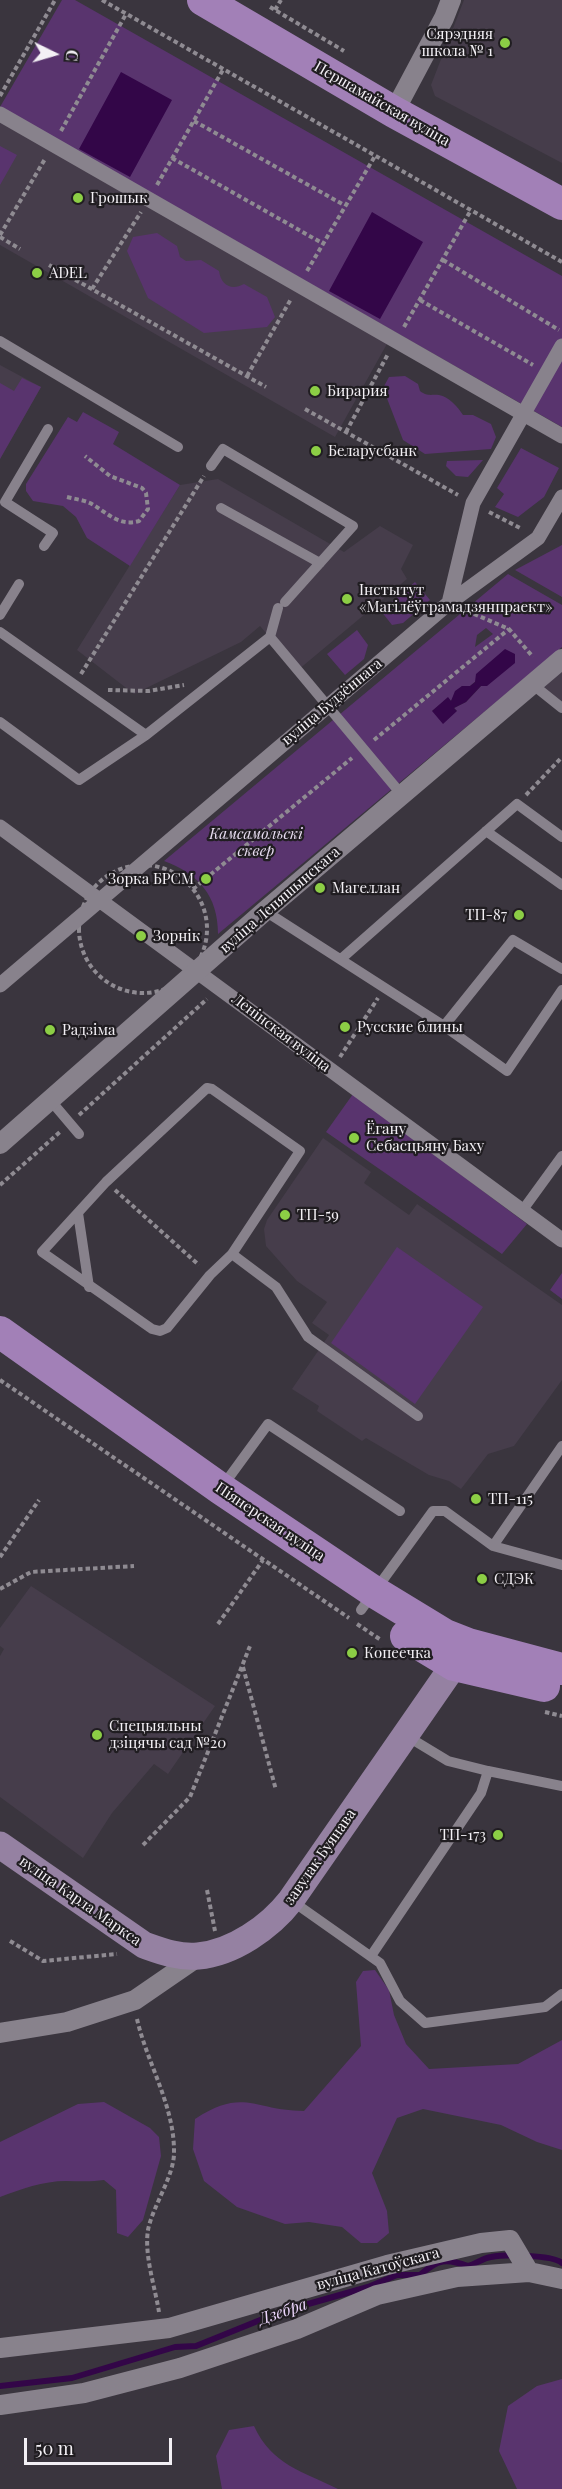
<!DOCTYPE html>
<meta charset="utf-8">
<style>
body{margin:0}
#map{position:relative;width:562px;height:2489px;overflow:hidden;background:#3a353e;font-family:"Playfair Display",serif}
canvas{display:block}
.north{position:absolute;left:24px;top:24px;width:60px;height:60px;-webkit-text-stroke:4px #201d21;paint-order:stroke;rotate:95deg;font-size:16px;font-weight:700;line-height:24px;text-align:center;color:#f3f0f5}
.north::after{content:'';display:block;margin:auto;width:21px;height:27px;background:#f3f0f5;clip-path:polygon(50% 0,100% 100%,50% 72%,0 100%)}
.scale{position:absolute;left:24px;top:2438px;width:148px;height:27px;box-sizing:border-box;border:3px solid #f3f0f5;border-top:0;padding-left:8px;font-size:18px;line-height:21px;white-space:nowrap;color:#f3f0f5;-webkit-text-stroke:4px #201d21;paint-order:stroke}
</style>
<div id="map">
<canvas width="562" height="2489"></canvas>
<div class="north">С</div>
<div class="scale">50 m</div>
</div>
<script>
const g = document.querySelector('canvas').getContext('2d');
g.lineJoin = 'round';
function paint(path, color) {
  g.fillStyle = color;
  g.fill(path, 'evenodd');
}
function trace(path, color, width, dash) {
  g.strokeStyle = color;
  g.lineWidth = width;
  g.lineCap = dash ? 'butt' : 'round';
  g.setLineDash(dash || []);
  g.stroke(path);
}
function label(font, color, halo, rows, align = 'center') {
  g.font = font + ' "Playfair Display",serif';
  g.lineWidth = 4.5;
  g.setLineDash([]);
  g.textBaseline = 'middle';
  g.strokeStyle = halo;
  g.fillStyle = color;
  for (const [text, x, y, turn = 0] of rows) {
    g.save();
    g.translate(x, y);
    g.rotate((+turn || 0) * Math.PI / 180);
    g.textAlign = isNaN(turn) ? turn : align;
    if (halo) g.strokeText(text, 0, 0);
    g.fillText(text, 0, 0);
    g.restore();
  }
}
paint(new Path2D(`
 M464,0h98v163l-127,-67 -4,-11z
 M0,120l388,222 -53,95 -335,-192z
 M0,365l41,22 -41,72z
 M218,479l126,73 36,-26 33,19 -12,24 6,10 -109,91 -38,-44 -19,16 -107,52 -57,-44 103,-165z
 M562,659v49l-30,-24z
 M323,1138l48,34 -7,11 45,32 8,-11 145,101v75l-48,66 -26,8 -27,35 -12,-8 -20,-6 -63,-37 -4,3 -45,-30 2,-5 -27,-17 37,-54 -17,-12 15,-21 -30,-21 -31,-35 -2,-17 3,-9z
 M31,1586l184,120 -47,68 -14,-10 -42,49 -29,45 -83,-61v-141l4,-7 -4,-3v-18z`), '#463d4b');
paint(new Path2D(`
 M62,0h13l487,276v151l-562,-320z
 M0,146l17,9 -17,30z
 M157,233l20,13 3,11 6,4 15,-1 18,11c2,14 12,20 25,13l23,13 8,20 -8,10 -63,6 -56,-35 -21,-47 6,-14z
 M405,376l13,8 2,7c8,6 11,3 19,4 10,2 19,12 24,20h10l18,9 5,13 -5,12 -66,5 -22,-14 -20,-52 6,-11z
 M22,378l19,9 -41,72v-76l14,8z
 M83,412l36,20 -6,12 67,41 -50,81 -43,-28 -11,-21 -13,-11 -30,-5 -7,-10v-7l42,-67 9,5z
 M521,448l38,20 -15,29 -26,20 -23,-10 9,-13 -7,-6z
 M483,460l-15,17 -12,-1 -10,-10 1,-5z
 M562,545v52l-47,-27z
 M508,574l54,31v42l-344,287c0,-38 -19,-60 -54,-73zM486,628l7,6 -18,13 2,-12zM476,681l5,5 -15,16 -12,6 3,3h-25l16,-13 3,3 11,-15h8z
 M415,582l15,18 -27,23 -11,2 -11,-14z
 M357,630l11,15 -4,14 -19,16 -18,-21z
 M353,1094l174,130 -25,30 -176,-122z
 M397,1247l86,60 -68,97 -84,-61z
 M562,1273v26l-12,-9z
 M375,1970l14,20 5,25 12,29 23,25 89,-5 44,-24v110l-25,-8 -36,-17 -78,-16 -26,9 -25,55 15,38 2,22 -12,10h-16l-19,-16 -33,-5 -24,2 -48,-17 -33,-26 -11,-32 2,-30c49,-32 59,-8 109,-8l57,-65 -5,-64 7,-11z
 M104,2102l46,26 9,9 2,19 -18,64 -15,17 -11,-4 -1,-43 -12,-10c-13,2 -25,1 -38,1 -23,0 -45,8 -66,16v-55l78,-38z
 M562,2379v110h-45l-18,-38 9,-45 29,-20z
 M254,2426c18,39 48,45 84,63h-116l-6,-33 13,-26z`), '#59346e');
paint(new Path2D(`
 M121,72l51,28 -42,77 -51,-28z
 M372,212l51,30 -43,77 -51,-28z
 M505,649l10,5v9l-28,23h-6l-15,16 -12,6 3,3 -14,13 -11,-13 16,-14 3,4 4,-10 7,-5h8l5,-4 1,-8z`), '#330648');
trace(new Path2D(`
 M0,2386l72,-8 103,-31 21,-1 84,-34 88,-25 29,-12h23c18,-16 26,-17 48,-9 8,-2 15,-8 23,-9 14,-3 62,-2 71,6`), '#330648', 6);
trace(new Path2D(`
 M102,0l460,262
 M270,7l74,44
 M275,10l6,-10
 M0,96l55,-96
 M194,121l150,84
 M61,131l65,-117
 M172,158l150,85
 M157,185l67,-117
 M0,235l45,-76
 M0,237l20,12
 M443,260l116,70
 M49,265l217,122
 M307,271l68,-115
 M92,289l49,-77
 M420,300l113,65
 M404,327l67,-117
 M247,376l44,-77
 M305,409l153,86
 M346,432l42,-78
 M67,497c8,2 16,3 23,6 17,9 28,24 49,18l9,-12 -2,-16 -4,-5 -32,-12 -25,-20
 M489,512l33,17
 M467,611l42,18 24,28
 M81,674l123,-198
 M108,690l41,1 35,-6
 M374,740l135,-111
 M526,795l36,-38
 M79 929a64 64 0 1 1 128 0a64 64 0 1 1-128 0Z
 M193,889l159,-131
 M340,1057l38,-59
 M79,1115l128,-116
 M0,1185l60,-53
 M115,1190l84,75
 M0,1380l349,238
 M0,1557l39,-57
 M0,1589l31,-17 103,-6
 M218,1624l45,-64
 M357,1624l24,16
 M243,1667l33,123
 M545,1712l17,4
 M143,1845l47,-48 60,-151
 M207,1890l8,41
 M10,1941l33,20 74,-7
 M137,2019c10,44 37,86 37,132 1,24 -21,54 -26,79 -4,25 7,57 11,82`), '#8f8b92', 4, [4.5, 3]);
trace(new Path2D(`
 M0,341l178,106
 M211,466l12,-17 130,77 -68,76
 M221,508l99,55
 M44,546l9,-13 -48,-31 43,-73
 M278,608l-8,29 132,158
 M0,615l19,-31
 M0,632l146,103
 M532,684l30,24
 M0,722l79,58 67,-45 124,-98
 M486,831l76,54
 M265,911l179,115 63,45 55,-81
 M341,959l176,-155 45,33
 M444,1026l69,-86 49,29
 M207,1088l5,1 88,62 -68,103 -22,21 -43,53 -7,3 -8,-2 -110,-77 64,-70z
 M51,1101l28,33
 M522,1211l40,-55
 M78,1213l11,74
 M232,1254l44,33 32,50 110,79
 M222,1487l46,-63 132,87
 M493,1546l69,19
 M361,1610l72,-99h12l48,35 69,-100
 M488,1771l74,15
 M292,1901l88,62 20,38 25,22 120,-16 17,-13
 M371,1956l110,-163 7,-22 -40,-10 -43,-26`), '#88828c', 10);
trace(new Path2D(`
 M0,114l562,322
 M449,603l89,-65 24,-41
 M0,827l562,413
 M0,985l449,-382 24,-100 89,-157`), '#88828c', 15);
trace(new Path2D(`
 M394,112l50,-94 7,-18
 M0,1144l265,-233 297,-252
 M0,2033l67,-11 68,-22 64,-44
 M0,2348l169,-20 218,-63 94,-22 29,-3 19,32
 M0,2405l84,-12 96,-25 117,-39 80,-34 80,-18 72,-5 33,7`), '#88828c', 20);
trace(new Path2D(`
 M0,1845l144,100c17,6 35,13 54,11 35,-3 72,-29 93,-56l163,-235`), '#9581a2', 27);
trace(new Path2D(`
 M203,0l191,112 168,92
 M0,1332l221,157 155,104 69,42 23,9 94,25
 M406,1636l48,29 90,21`), '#a280b7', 32);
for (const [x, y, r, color] of [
 [505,43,6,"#8cce45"],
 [78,198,6,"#8cce45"],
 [37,273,6,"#8cce45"],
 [315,391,6,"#8cce45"],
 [316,451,6,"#8cce45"],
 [347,599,6,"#8cce45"],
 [206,879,6,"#8cce45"],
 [320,888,6,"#8cce45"],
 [519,915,6,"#8cce45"],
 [141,936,6,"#8cce45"],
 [345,1027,6,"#8cce45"],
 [50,1030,6,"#8cce45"],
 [354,1138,6,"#8cce45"],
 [285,1215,6,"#8cce45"],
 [476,1499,6,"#8cce45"],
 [482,1579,6,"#8cce45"],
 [352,1653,6,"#8cce45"],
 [97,1735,6,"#8cce45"],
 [498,1835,6,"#8cce45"]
]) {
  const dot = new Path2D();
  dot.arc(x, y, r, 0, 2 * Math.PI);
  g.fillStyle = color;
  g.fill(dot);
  trace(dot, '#201d21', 2);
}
label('15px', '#f3f0f5', '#201d21', [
 ["Сярэдняя",493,34,"right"],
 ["школа № 1",493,51,"right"],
 ["Грошык",90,198],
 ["ADEL",49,273],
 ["Бирария",327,391],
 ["Беларусбанк",328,451],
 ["Інстытут",359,590],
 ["«Магілёўграмадзянпраект»",359,607],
 ["Зорка БРСМ",194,879,"right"],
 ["Магеллан",332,888],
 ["ТП-87",507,915,"right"],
 ["Зорнік",153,936],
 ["Русские блины",357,1027],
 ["Радзіма",62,1030],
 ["Ёгану",366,1129],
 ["Себасцьяну Баху",366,1146],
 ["ТП-59",297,1215],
 ["ТП-115",488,1499],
 ["СДЭК",494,1579],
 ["Копеечка",364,1653],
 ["Спецыяльны",109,1726],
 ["дзіцячы сад №20",109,1743],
 ["ТП-173",486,1835,"right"]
], 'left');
label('15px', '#f3f0f5', '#201d21', [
 ["Першамайская вуліца",382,104,30],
 ["вуліца Будзённага",332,702,-40],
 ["вуліца Лепяшынскага",280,900,-41],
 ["Ленінская вуліца",281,1033,37],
 ["Піянерская вуліца",270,1522,34],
 ["завулак Буянава",320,1857,-55],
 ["вуліца Карла Маркса",80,1901,35],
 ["вуліца Катоўскага",378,2269,-15]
]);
label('italic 15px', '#e9def2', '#201d21', [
 ["Камсамольскі",256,834],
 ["сквер",256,851]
]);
label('italic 16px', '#edd6fd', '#201d21', [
 ["Дзебра",283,2312,-19]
]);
</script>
